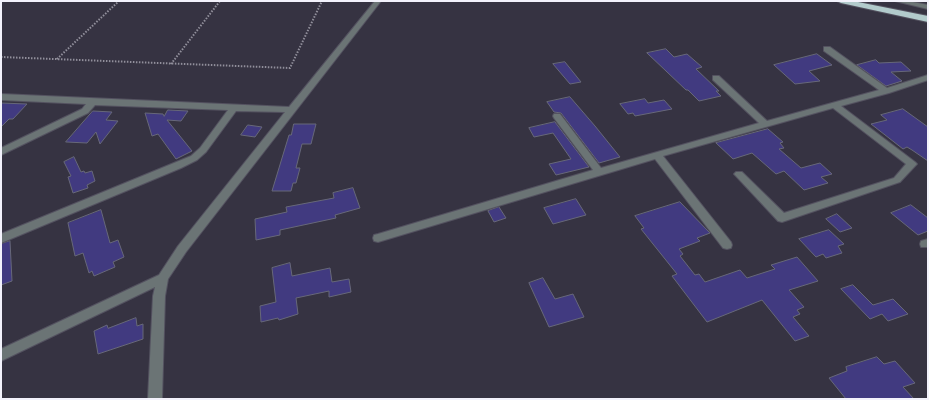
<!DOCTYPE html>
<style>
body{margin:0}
#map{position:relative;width:929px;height:400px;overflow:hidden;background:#363342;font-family:Mulish,sans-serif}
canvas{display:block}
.frame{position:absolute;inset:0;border:2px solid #f3f2fc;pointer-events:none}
</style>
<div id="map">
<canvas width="929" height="400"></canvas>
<div class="frame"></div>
</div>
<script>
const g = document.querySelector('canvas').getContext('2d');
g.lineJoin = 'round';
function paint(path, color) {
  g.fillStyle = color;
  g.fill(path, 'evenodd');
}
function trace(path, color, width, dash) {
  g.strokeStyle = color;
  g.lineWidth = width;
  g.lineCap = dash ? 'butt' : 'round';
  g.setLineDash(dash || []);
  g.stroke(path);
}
const building = new Path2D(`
 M666,49l8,8 13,-3 15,13 -6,2 23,22h-3l5,5 -22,5 -11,-11h-2l-39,-37z
 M817,54l15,11 -23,6 11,10 -25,3 -21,-19z
 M876,60l3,3 22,-1 10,9 -20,1 11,9 -16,5 -29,-21z
 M565,62l16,20 -11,2 -17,-20z
 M570,97l25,29 25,31 -21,6 -38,-50 -7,-1 -7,-10z
 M645,99l3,4 16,-3 8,9 -37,7 -2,-3 -5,1 -8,-10z
 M1,103l26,1 -14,15h-4l-8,8z
 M903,109l25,18v34l-16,-11 -5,-3 -4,2 -32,-25 16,-4 -6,-5z
 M168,110l20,1 -7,10 -14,-1 25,31 -16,8 -18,-25 -6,2 -7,-23 18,1 1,2z
 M93,111l19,1 -6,8 12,1 -18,23 -4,-12 -9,11 -21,-1z
 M555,122l34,45 -33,8 -7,-11 22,-5 -18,-26 -19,4 -5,-9z
 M294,124h22l-5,20h-9l-6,24h4l-4,15h-3l-2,8h-19l17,-56h2z
 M248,125l14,2 -7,10 -14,-2z
 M768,129l15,13 -3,1 4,5 -5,1 22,19 19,-5 12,11 -11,3 7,6 -24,7 -20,-19 -8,3 -24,-21 -19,6 -17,-16z
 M74,157l7,15 3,-1 1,2 7,-2 3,10 -8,4 1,3 -15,5 -5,-16 3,-1 -7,-14z
 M353,188l7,20 -25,7 1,3 -56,12v5l-24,5 -1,-21 32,-7 -1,-5 48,-9 -1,-5z
 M576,199l10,16 -33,9 -9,-16z
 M680,202l30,31 -13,5 3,3 -21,8 4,5 -3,2 15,19 4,-1 6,8 35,-12 7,8 28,-9 -4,-4 26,-8 21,24 -29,9 15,17 -7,3 3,4 -7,3 16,19 -14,5 -33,-41 -55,22 -35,-46 5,-2 -36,-45 3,-1 -9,-12z
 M911,205l17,13v13l-10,4 -27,-22z
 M499,207l7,11 -12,4 -6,-11z
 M101,210l9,33 8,-3 6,17 -11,5 2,5 -21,9 -2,-5 -3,2 -6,-20 -8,3 -7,-33z
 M837,214l15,14 -12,4 -14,-13z
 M829,230l15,14 -6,2 4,7 -16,5 -3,-4 -7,3 -17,-18z
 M10,241l2,40 -11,4v-41z
 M290,263l2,13 38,-8 2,14 17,-3 2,13 -22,5v-6l-33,7 2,16 -19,6 -1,-2 -17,4 -1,-16 16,-4 -4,-34z
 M543,278l12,21 18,-5 11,23 -35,10 -20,-44z
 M853,285l20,20 20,-6 15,15 -20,7 -6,-7 -12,5 -29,-30z
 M136,318l1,8 6,-2v15l-45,15 -4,-23 13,-6 1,3z
 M877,357l7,7 11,-3 20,22 -12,4 11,12h-68l-17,-21 18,-7 -1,-4z`);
paint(building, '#413a80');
trace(building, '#676879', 1);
const minor = new Path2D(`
 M375,1h6l-195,251 -18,27 -3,17 -3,103h-14l5,-103 2,-9 -154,74v-12l158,-74 19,-29 107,-134 -49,-1 -30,41 -9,8 -16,8 -180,75v-9l190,-78 9,-8 28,-38 -133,-5 -7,8 -87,42v-7l81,-39 4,-5 -85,-4v-6l288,13z
 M895,1h13l20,4v4z
 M824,47h6l57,41 41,-13v5l-39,13 -48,13 74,56 2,2 -2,2 -15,16 -118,40 -4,-1 -42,-45 -2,-2 2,-2h6l42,41 110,-35 12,-14 -73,-56 -170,48 68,86 1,3 -1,3 -4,1 -4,-1 -68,-89 -277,83 -4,-1 -1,-3 1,-3 4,-1 215,-64 -39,-52 -1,-2 1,-2h6l41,54 158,-45 -46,-43v-4h6l48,45 112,-31 -55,-39z
 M928,239v8h-7l-1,-3 1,-3z`);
const highway = new Path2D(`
 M837,1h16l75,15v6l-87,-19z`);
trace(minor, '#545260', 2);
trace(highway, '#545260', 2);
trace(new Path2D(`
 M1,57l289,11 32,-67
 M57,59l62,-58
 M171,64l49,-63`), '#918f9b', 2, [1.5, 1.5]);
paint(minor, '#6b7475');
paint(highway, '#b2cbcc');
</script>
